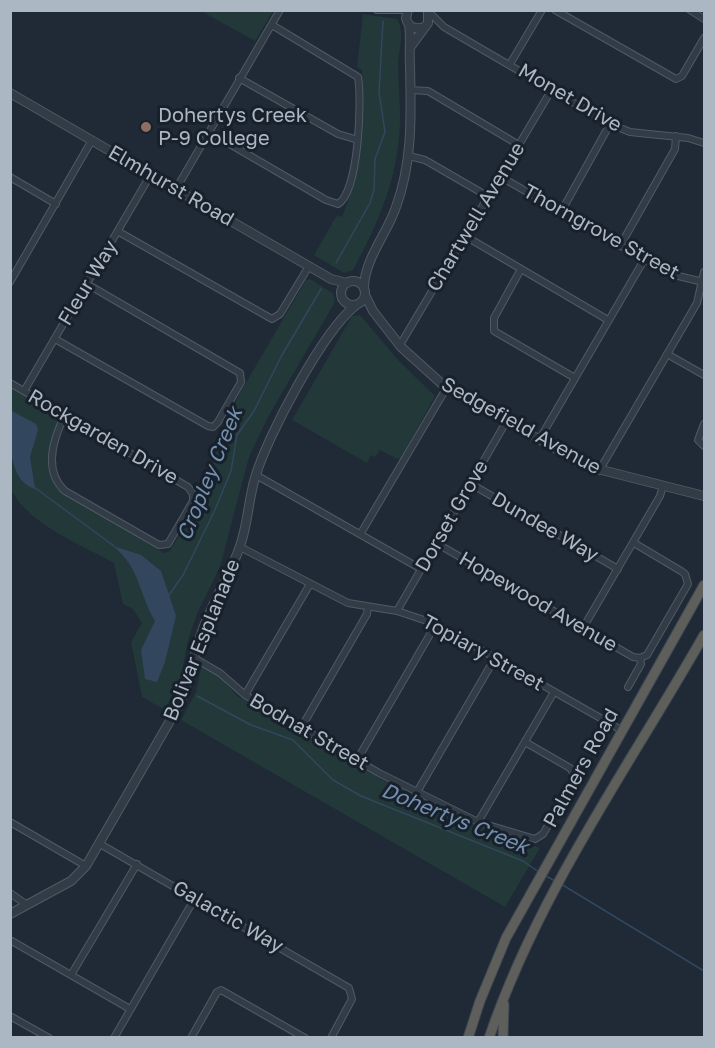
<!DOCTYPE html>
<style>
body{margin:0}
#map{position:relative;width:715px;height:1048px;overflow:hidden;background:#1f2a36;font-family:"Golos Text",sans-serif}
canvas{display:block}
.frame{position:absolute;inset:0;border:12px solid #acb7c4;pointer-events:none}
</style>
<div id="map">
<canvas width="715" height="1048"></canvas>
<div class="frame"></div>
</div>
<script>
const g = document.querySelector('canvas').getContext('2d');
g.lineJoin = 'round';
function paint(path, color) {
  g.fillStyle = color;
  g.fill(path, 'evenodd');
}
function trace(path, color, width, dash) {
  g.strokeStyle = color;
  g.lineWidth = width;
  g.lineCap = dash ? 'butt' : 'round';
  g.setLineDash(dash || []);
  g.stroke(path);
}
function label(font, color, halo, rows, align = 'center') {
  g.font = font + ' "Golos Text",sans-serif';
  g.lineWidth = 6;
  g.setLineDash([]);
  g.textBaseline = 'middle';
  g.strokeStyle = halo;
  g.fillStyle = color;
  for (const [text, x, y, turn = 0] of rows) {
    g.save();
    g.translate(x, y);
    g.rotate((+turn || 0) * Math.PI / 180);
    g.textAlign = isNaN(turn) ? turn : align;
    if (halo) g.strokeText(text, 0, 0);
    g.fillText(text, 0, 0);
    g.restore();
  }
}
paint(new Path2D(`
 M201,11l72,-1v1l-18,30z
 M363,14l34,5c8,13 2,30 1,45 0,24 4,49 1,73 -4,49 -23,90 -46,133l-9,3 -30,-18 23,-40 5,2c22,-51 22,-92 20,-147l-5,-3z
 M310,279l23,14 2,9 -67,115 -19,40 -29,110 -23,47 -9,26 -7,37 -16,33 -23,-13 -11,-55 11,-19 -9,-14 -10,-5 -9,-41c-34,-19 -83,-37 -103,-73l-1,-102 47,27 2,5 -11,47 9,22 107,64 6,-2 31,-54 19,-63 20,-41 66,-113z
 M360,315l38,45 37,36 -34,62 -4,1 -17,-9 -5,7 -4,-2 -4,8 -75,-43 60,-104z
 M204,667l14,8 19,21 140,81 100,48 63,23 -35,59 -324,-187 15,-28 5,-24z`), '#223839');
paint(new Path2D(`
 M10,410l26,14 2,6 -8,27 5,32c-29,-9 -25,-55 -25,-79z
 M113,546l28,9 20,16 15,45 -11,46 -8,20 -12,-3 -4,-29 14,-29c-17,-29 -14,-52 -42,-75z`), '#32475e');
trace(new Path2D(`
 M336,263l34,-60 4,-13 1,-31 10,-27 -6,-40 4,-71
 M34,487l80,59
 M169,595l14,-20 31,-63 17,-41 6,-36 17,-24 28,-56 39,-66
 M197,696l54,29 42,15 40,40 28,16 162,65 16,11
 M546,876l9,5
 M561,884l143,87`), '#32475e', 1.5);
const minor = new Path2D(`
 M377,10h26
 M555,10l121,69 6,-3 22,-38
 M690,10l14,9
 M429,12l15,15 166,97 20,8 58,6 16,5
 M510,64l32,-54
 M239,78l99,56 20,6
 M410,90l18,1 91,54
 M209,132l117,68 12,4c21,-12 24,-105 20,-127l-86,-52
 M409,156l16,4 64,37
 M10,177l46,27
 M501,177l169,97 33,8
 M176,189l104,-179
 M561,212l49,-88
 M119,232l153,87 8,-5 29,-48
 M465,236l143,84
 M620,246l55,-97 1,-13
 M521,269l-27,49v13l81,47
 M10,282l82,-142
 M55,339l153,87 5,1 5,-5 23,-40 -1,-9 -153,-89
 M400,345l152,-256
 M667,354l37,21
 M10,383l178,104 5,7v7l-25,43 -9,1 -94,-54c-22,-20 -12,-52 0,-76
 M24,391l127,-217
 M704,424l-6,16 6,6
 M539,440l105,-180
 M599,471l98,-168 7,-31
 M256,475l165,94
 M471,484l147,85
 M361,533l86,-146
 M436,543l197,114 7,1
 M240,547l108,56 49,8 39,13 187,107
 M397,611l109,-189
 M583,628l77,-132 3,-10
 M194,658l26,15 25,22 134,78 99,49 57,17 8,-5 31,-53v-7l-4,-6 -45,-26
 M628,687l13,-23 -1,-6 7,-3 41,-71 -3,-10 -4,-3 -47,-28
 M245,695l65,-111
 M301,728l66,-114 1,-7
 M357,760l79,-136
 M417,792l78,-134
 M10,822l76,44
 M478,822l76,-130
 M100,844l249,144 3,11 -21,39
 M10,893l17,12
 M10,940l120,69
 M71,975l66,-111
 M10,1016l39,22
 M114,1038l81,-140
 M191,1038l26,-46 4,-2 84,48`);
const tertiary = new Path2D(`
 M408,10l-2,8c2,9 9,12 18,9
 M411,46l17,-23v-13
 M10,93l321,186 16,4
 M341 293a12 12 0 1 1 24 0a12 12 0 1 1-24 0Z
 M364,288c0,-28 23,-54 32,-81 17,-46 15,-93 14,-141 -1,-14 1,-28 -1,-42
 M365,295l8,16 28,36 41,37 144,82 118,30
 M10,914l61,-33 15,-15 92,-159c11,-23 14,-47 22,-70 10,-31 28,-58 39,-88 9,-23 9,-48 16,-71 12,-42 68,-147 101,-173`);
const trunk = new Path2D(`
 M468,1038l12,-37 26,-63 198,-353
 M489,1038c49,-145 140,-271 215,-403
 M503,1038l1,-34`);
trace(minor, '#505a65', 8);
trace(tertiary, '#505a65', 10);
trace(trunk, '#3d4751', 11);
trace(minor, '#323c47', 6);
trace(tertiary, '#323c47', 8);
trace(trunk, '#5e5e5b', 9);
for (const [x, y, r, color] of [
 [146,127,6,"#8d6e63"]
]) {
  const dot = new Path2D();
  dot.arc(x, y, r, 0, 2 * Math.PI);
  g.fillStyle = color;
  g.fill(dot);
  trace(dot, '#18212b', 2);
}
label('20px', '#acb7c4', '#18212b', [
 ["Monet Drive",570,98,30],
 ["Elmhurst Road",171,186,30],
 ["Chartwell Avenue",476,217,-59],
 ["Thorngrove Street",601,232,29],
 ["Fleur Way",88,283,-59],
 ["Sedgefield Avenue",521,426,29],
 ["Rockgarden Drive",103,437,30],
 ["Dorset Grove",452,516,-60],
 ["Dundee Way",545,527,30],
 ["Hopewood Avenue",538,602,30],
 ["Bolivar Esplanade",202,640,-68],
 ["Topiary Street",483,653,29],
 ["Bodnat Street",309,732,30],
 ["Palmers Road",581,768,-61],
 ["Galactic Way",228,917,30]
]);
label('20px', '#acb7c4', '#18212b', [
 ["Dohertys Creek",158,116],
 ["P-9 College",158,139]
], 'left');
label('italic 21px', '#748fae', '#18212b', [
 ["Cropley Creek",210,474,-68],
 ["Dohertys Creek",455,819,22]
]);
</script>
